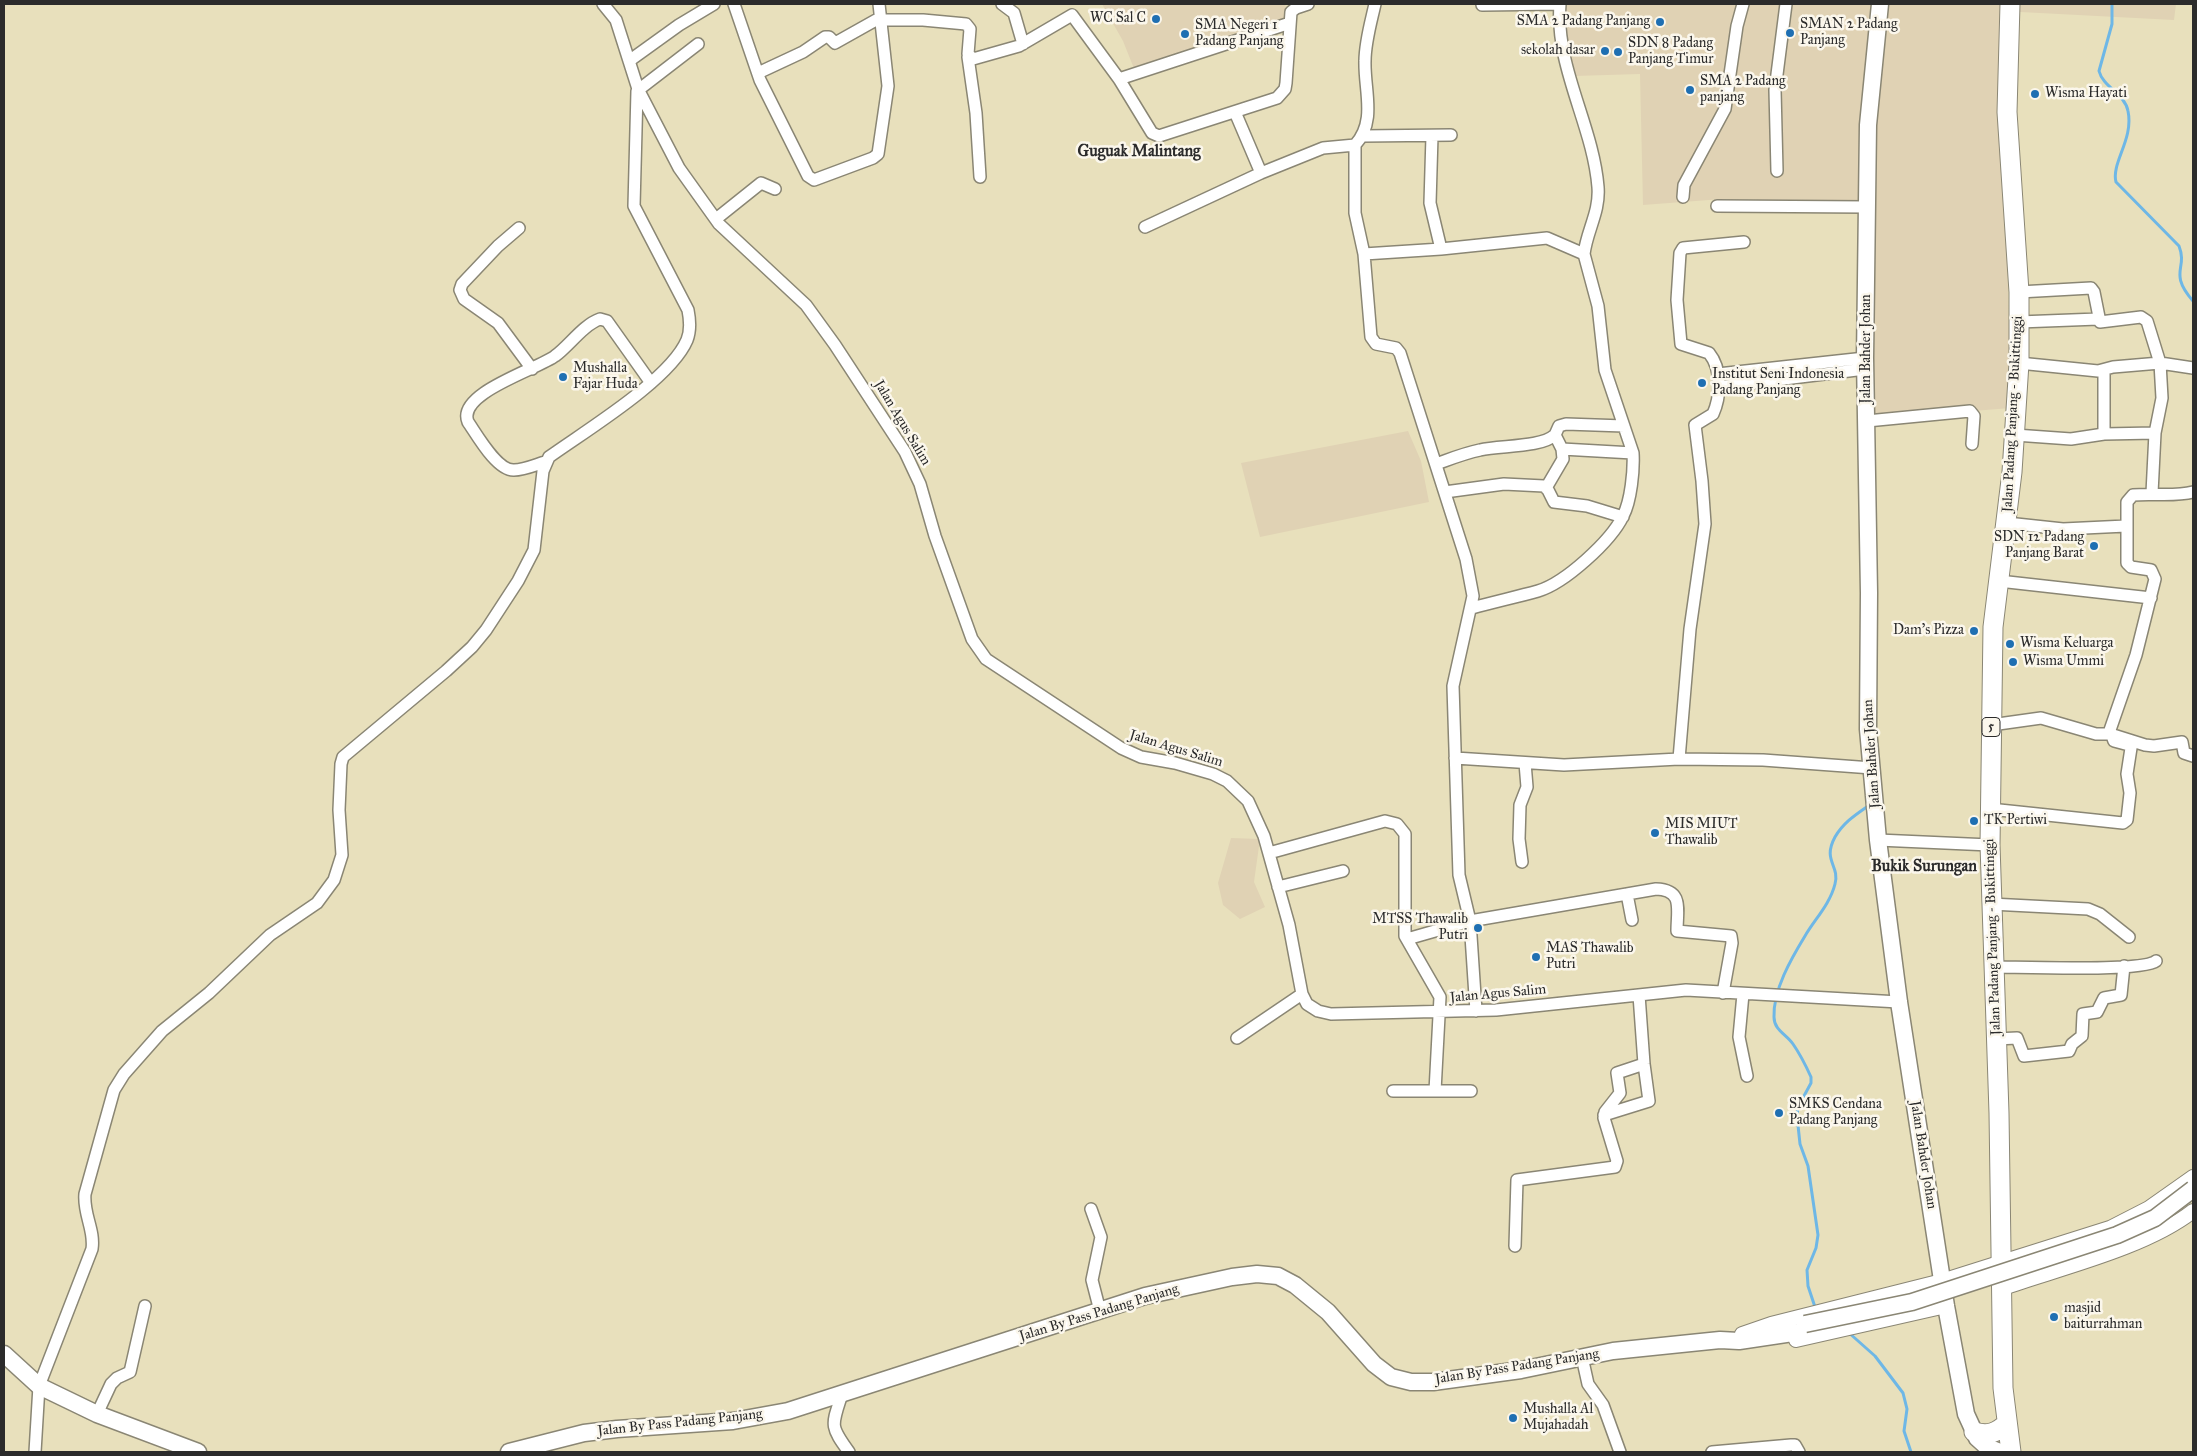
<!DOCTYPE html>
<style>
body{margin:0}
#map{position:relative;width:2197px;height:1456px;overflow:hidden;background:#e8e0bc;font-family:"IM FELL Great Primer",serif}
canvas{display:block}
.frame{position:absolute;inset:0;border:5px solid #2b2b2b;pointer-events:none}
</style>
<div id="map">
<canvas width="2197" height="1456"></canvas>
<div class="frame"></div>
</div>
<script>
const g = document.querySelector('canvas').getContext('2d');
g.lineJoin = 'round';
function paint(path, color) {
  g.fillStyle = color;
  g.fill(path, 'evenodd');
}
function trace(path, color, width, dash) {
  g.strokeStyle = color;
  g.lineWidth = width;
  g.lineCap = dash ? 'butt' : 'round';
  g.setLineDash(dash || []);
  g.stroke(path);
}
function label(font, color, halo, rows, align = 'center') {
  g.font = font + ' "IM FELL Great Primer",serif';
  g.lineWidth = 5;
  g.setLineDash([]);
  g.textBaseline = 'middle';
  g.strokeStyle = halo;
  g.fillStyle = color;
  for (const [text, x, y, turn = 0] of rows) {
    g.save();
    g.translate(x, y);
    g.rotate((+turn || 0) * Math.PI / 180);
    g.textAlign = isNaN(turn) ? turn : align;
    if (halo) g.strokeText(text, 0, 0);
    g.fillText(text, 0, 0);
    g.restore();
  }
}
paint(new Path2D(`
 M1102,4h183l4,19 -154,48 -12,-30z
 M1565,4h611l-2,16 -173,-9 10,397 -141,11v-216l-148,-4 -79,6 -3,-131 -66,2 -9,-54z
 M1408,431l13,30 8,41 -169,35 -19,-74z
 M1231,838l29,1 -6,43 11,25 -25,12 -17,-14 -5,-22z`), '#e0d2b4');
trace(new Path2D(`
 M2112,4v20l-13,47c4,16 26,23 29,40 6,28 -17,52 -12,71l63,64c9,23 -11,26 14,55
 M1816,1310l-8,-24 -1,-16 9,-22 2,-13 -10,-69 -8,-22 -3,-28 1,-9 13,-24v-6c-5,-11 -11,-23 -18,-33 -7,-10 -19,-14 -19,-27 -1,-27 17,-58 31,-81 10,-17 25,-32 30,-52 5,-19 -13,-23 0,-47 8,-14 20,-22 33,-31
 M1848,1332l27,24 28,37 4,16 -3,22 7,21`), '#6eb7e6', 3);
const minor = new Path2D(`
 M603,4l13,16 22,69 41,79 40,56 87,81 29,40 70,107 15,32 15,52 37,103 14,20 135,89 20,9 34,6 38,11 14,7 21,20 16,35 25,89 13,69 5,10 11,7 13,3 165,-4 190,-20 213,12
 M734,4l26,76 48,96 6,4 59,-22 5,-4 10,-68 -9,-82
 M1002,4l12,9 9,31
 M1375,4c-4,18 -10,38 -10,57 -1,29 12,60 -10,84v68l9,41 7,83 5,7 20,4 4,5 66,206 7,37 -20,90 6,189 11,46 6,90
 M1560,4c-5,63 33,121 38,183 2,25 -11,43 -14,67
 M1482,5l78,-1
 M968,57l8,56 4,64
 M629,61l50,-36 35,-21
 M758,73l45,-21 22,-15h4l6,6 41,-23h47l43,4 4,5 -2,25 5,5 46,-13 53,-31 47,64 33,54 7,3 118,-38 8,-9 1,-6 5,-71 5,-4 12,-4
 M1119,79l171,-56
 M1235,112l26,61
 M1363,136l88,-1
 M1432,136l-2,67 11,46
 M1777,171l-2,-81 11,-86
 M1683,197l1,-12 41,-76 12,-83 6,-22
 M1717,206l150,1
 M716,219l45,-36 14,6
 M1145,227l116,-54 62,-25 32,-3
 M519,228l-21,18 -36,38 -2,6 4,9 34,24 34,46
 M1364,254l77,-5 106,-11 37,16 14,52 7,64 28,83c1,17 -2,48 -10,63 -12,25 -58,67 -85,75 -22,6 -44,11 -66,17
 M2019,292l72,-4 3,4 6,30 41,-5 6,4 13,42 2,35 -7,35 -3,60
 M2019,322l79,-3
 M2019,363l79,8 15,-4 47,-4 33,5
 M1718,374l147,-16
 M1719,387l146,-18
 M1867,421l103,-10 4,5 -2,28
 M1624,426l-58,-2 -7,2 -4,9 7,14 71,4
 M2104,434v-64
 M2015,435l56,4 33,-5 51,-1
 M545,462c-10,3 -21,8 -31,8 -17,1 -37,-35 -46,-48 -12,-29 70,-53 87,-66 14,-10 28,-31 45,-37l7,2 44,62
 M1436,464c14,-5 29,-11 44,-14 20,-5 60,-2 75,-15
 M1546,488l17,-29 -1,-10
 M1445,492l59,-8 40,2 4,4 6,12 33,4 36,11
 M2007,523l56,6 63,-3
 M1999,581l152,17
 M1991,725l50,-7 55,16h14l35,11 9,1 28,-4 2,11 9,3
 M1455,758l109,7 115,-6 84,1 109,8
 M1679,759l11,-130 15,-105 -3,-43 -7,-56 18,-11c8,-18 9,-45 -4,-61l-28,-9 -4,-44 3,-47 3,-5 61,-6
 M1990,809l133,14 4,-3 3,-27 -3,-19 4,-26 -2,-3 -15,-4 -4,-11 26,-75 19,-76 -4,-9 -20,-3 -4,-4v-61l6,-7c20,-2 41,2 60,-3
 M1878,840l112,5
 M1269,853l116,-32 12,3 8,10v102l35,61 -5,94
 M1522,862l-3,-23 1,-34 7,-18 -2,-24
 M1278,887l65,-16
 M1627,894l5,26
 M1991,904l97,5 12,5 29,23
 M1407,939l63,-18 186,-32c28,1 21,20 21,42l54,5 1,7 -9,50
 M1993,967c26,0 149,5 163,-6
 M1743,994l-4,43 8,39
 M1237,1038l65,-44
 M1996,1039l21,-1 7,18 45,-5 3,-7 10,-8 1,-22 14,-2 7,-14 17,-3 3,-29
 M1393,1091h78
 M1604,1115l45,-14 -5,-37 -5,-69
 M1091,1209l10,28 -9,43 8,31
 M1515,1246l2,-66 98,-13 2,-6 -13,-43 1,-6 15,-19 -3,-20 27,-9
 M1582,1357l6,27 15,21 17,47
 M842,1394c-10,31 -13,31 7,58
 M97,1414l14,-30 6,-6 13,-6 15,-66
 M35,1452l4,-66 53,-137c3,-19 -9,-35 -7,-55l29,-104 10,-16 38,-43 47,-38 61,-58 47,-32 17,-23 8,-25 -3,-45 2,-46 2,-7 103,-86 26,-24 14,-17 32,-49 16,-31 9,-79 6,-14c36,-26 121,-77 138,-117 4,-10 3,-20 1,-30l-54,-104 3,-115 61,-47
 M1712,1452l79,-7h4l4,7`);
const tertiary = new Path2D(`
 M2003,1288c57,-20 143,-40 190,-77
 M1742,1334l29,-10 171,-43 168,-53 39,-20 44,-31
 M1796,1340l150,-34`);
const secondary = new Path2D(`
 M1880,4l-12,121 -3,233 4,235 -1,136 10,111 21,162 47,304 20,108 11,24 10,9 13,5
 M4,1354l35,32 58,28 101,38
 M509,1452l75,-19 33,-4 116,-8 55,-10 357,-115 87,-19 25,-3 21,2 17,9 33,27 46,52 17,13 20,5h22l88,-12 92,-19 107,-11 19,1 67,-10`);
const trunk = new Path2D(`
 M2010,4l-3,108 12,180v71l-7,109 -19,155 -3,218 9,268 4,275 8,64
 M1974,1432c14,4 23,1 33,-9`);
trace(minor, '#8a8674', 14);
trace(tertiary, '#8a8674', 16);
trace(secondary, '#8a8674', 19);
trace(trunk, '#8a8674', 21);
trace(minor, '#fff', 11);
trace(tertiary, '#fff', 14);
trace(secondary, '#fff', 16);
trace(trunk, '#fff', 19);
const secondaryBridge = new Path2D(`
 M1805,1324l107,-22 205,-67 38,-17 38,-29`);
trace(secondaryBridge, '#8a8674', 19, []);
trace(secondaryBridge, '#fff', 16);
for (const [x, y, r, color] of [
 [1156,19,5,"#1f6fb2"],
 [1660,22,5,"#1f6fb2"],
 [1790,33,5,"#1f6fb2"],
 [1185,34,5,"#1f6fb2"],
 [1605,51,5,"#1f6fb2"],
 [1618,52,5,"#1f6fb2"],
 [1690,90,5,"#1f6fb2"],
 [2035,94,5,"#1f6fb2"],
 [563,377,5,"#1f6fb2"],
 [1702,383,5,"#1f6fb2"],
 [2094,546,5,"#1f6fb2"],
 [1974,631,5,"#1f6fb2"],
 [2010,644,5,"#1f6fb2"],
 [2013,662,5,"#1f6fb2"],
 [1974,821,5,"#1f6fb2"],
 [1655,833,5,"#1f6fb2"],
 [1478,928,5,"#1f6fb2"],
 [1536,957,5,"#1f6fb2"],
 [1779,1113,5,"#1f6fb2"],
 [2054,1317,5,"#1f6fb2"],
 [1513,1418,5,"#1f6fb2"]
]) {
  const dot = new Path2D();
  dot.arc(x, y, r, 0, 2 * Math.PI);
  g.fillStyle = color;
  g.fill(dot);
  trace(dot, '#fbf7ec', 2);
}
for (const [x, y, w] of [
 [1991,727,18]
]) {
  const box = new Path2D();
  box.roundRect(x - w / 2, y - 9.5, w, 19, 4);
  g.fillStyle = '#fbf7ec';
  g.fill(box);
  trace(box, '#2b2b2b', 1);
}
label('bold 12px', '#2b2b2b', null, [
 ["5",1991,727]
]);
label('14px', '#2b2b2b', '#fbf7ec', [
 ["WC Sal C",1146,19,"right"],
 ["SMA 2 Padang Panjang",1650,22,"right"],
 ["SMAN 2 Padang",1800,25],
 ["Panjang",1800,41],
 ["SMA Negeri 1",1195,26],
 ["Padang Panjang",1195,42],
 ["SDN 8 Padang",1628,44],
 ["Panjang Timur",1628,60],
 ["sekolah dasar",1595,51,"right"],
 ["SMA 2 Padang",1700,82],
 ["panjang",1700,98],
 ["Wisma Hayati",2045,94],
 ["Mushalla",573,369],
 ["Fajar Huda",573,385],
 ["Institut Seni Indonesia",1712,375],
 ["Padang Panjang",1712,391],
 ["SDN 12 Padang",2084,538,"right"],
 ["Panjang Barat",2084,554,"right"],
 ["Dam's Pizza",1964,631,"right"],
 ["Wisma Keluarga",2020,644],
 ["Wisma Ummi",2023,662],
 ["TK Pertiwi",1984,821],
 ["MIS MIUT",1665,825],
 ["Thawalib",1665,841],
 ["MTSS Thawalib",1468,920,"right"],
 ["Putri",1468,936,"right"],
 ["MAS Thawalib",1546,949],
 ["Putri",1546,965],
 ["SMKS Cendana",1789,1105],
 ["Padang Panjang",1789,1121],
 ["masjid",2064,1309],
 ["baiturrahman",2064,1325],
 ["Mushalla Al",1523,1410],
 ["Mujahadah",1523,1426]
], 'left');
label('14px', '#2b2b2b', '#fbf7ec', [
 ["Jalan Bahder Johan",1867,349,-90],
 ["Jalan Padang Panjang - Bukittinggi",2013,414,-87],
 ["Jalan Agus Salim",902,423,59],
 ["Jalan Agus Salim",1176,749,17],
 ["Jalan Bahder Johan",1872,754,-94],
 ["Jalan Padang Panjang - Bukittinggi",1993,937,-92],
 ["Jalan Agus Salim",1498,994,-5],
 ["Jalan Bahder Johan",1923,1155,81],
 ["Jalan By Pass Padang Panjang",1099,1313,-17],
 ["Jalan By Pass Padang Panjang",1517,1367,-9],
 ["Jalan By Pass Padang Panjang",680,1423,-6]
]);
label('bold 16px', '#2b2b2b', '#fbf7ec', [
 ["Guguak Malintang",1139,152],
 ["Bukik Surungan",1924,867]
]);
</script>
